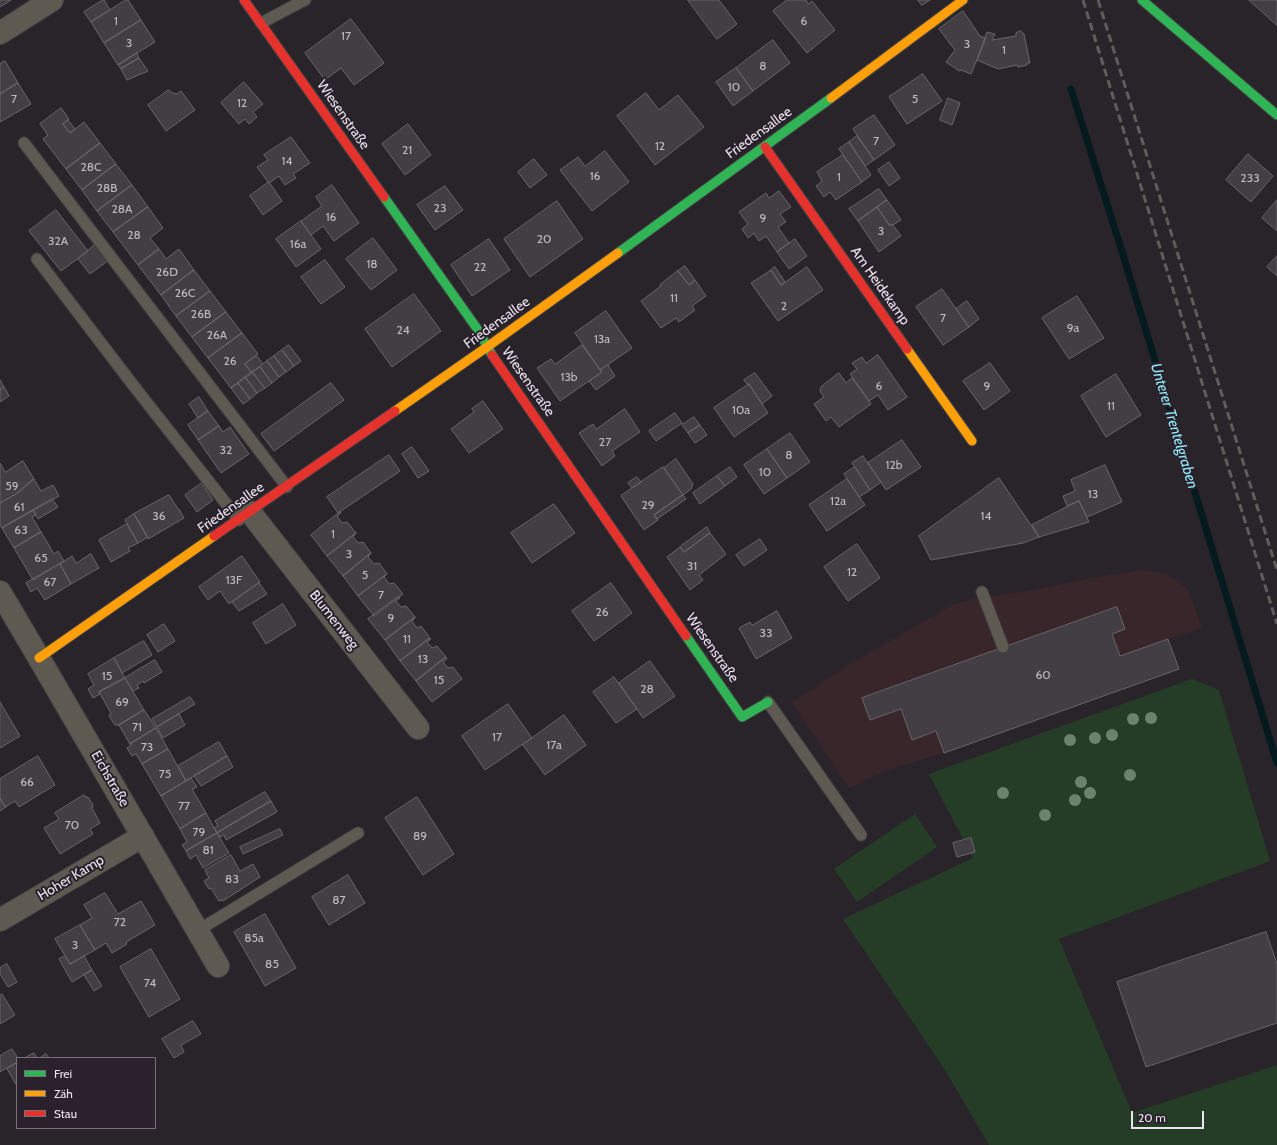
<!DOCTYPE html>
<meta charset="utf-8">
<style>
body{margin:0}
#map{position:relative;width:1277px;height:1145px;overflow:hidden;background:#29242a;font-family:Cabin,sans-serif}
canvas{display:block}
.legend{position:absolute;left:16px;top:1057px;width:140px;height:72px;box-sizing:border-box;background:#2b212d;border:1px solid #776f79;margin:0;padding:5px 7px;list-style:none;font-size:12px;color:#eae4ec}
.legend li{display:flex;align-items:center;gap:8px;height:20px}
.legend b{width:20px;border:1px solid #776f79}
.scale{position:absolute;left:1131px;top:1111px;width:73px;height:18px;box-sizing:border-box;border:2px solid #eae4ec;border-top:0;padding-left:5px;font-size:12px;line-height:14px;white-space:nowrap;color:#eae4ec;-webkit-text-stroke:3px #2b212d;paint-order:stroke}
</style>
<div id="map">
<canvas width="1277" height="1145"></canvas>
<ul class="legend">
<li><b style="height:5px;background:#30b455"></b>Frei</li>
<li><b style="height:5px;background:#ff9f0a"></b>Zäh</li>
<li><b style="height:5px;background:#e5322d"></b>Stau</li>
</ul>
<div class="scale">20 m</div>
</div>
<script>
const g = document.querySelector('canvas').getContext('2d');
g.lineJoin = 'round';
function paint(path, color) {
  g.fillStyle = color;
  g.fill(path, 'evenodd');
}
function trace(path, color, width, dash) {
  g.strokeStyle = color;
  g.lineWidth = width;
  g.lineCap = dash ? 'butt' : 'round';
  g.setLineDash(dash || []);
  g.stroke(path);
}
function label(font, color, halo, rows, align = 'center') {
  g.font = font + ' Cabin,sans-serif';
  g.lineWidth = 4;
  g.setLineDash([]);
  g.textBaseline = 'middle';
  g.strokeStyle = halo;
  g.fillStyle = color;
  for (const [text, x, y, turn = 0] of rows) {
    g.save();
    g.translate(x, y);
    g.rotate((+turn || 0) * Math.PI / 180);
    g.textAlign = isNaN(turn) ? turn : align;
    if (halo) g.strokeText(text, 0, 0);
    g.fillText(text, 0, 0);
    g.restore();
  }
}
paint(new Path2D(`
 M1141,570l27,4 20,15 14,39 -34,11 11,30 -235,84 -57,17 -38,18 -57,-86 58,-38 102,-59 11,-4 65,-10 63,-13z`), '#38262a');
paint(new Path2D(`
 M1192,679l27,11 51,171 -211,78 73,174 145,-48v80h-288l-44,-75 -102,-151 130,-61 -44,-84z
 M915,814l22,33 -80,55 -23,-33z`), '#253d27');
trace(new Path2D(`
 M1071,89l49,156 157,518`), '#041a1e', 7);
const building = new Path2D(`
 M0,0h11l-11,7z
 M103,0h1l6,10 -19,12 -7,-10z
 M126,0h2l13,20 -37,23 -13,-21z
 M688,0h31l18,24 -20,15z
 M787,0h19l2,4 4,-3 23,29 -28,23 -34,-42z
 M918,0h12l-8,5z
 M1249,0h28v25z
 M963,11l17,25 6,2 -15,36 -10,-4 -2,1 -13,-9 9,-12 -16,-21z
 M351,19l33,44 -30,22 -13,-17 -16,12 -20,-27z
 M141,20l14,22 -37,23 -14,-22z
 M1021,31l3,3 6,29h-3v2l-9,2 -1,-2 -19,4 -21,-9 10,-28 8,2 -3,6 24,-4v-3z
 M773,40l17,23 -37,28 -17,-23z
 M137,53l2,5 -18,11 -3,-4z
 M139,58l9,13 -21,9 -6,-11z
 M5,61l13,22 -18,11v-30z
 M736,68l17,23 -20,15 -17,-24z
 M923,74l19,27 -35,23 -18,-27z
 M244,82l19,22 -10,8 4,5 -8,7 -4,-5 -6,5 -18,-21z
 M18,83l13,21 -31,18v-28z
 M169,90l3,3 5,1 4,-3 14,19 -29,21 -18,-26z
 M646,93l13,17 19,-15 26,32 -49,38 -38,-49z
 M948,98l12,5 -8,22 -12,-5z
 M61,108l8,11 -6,5 7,9 14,-11 16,21 -34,26 -23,-30 5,-4 -8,-11z
 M874,115l21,30 -21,15 -21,-31z
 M68,120l7,9 -5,4 -7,-9z
 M408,124l23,31 -26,20 -23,-31z
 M857,136l17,24 -9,6 -16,-24z
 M291,137l19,26 -17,11 3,4 -11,7 -6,-9 -10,7 -12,-16 11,-7 -4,-5z
 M849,142l22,33 -9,7 -23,-33z
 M100,143l16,21 -34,26 -16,-21z
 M605,151l24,31 -37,29 -32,-41 18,-13 7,9z
 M1248,154l25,22 -22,26 -25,-22z
 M843,155l19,27 -26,18 -6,-8 -6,5 -8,-11 6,-5 -5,-9z
 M534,159l13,16 -17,13 -12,-16z
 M889,162l11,16 -11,8 -11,-16z
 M116,164l16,21 -35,26 -15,-21z
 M269,182l13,19 -19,14 -13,-19z
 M132,185l16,22 -35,25 -16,-21z
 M332,185l27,38 -25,18 -11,-15 -12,9 -10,-14 21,-15 -6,-9z
 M445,186l18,24 -28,20 -18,-25z
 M879,189l8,11 -29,21 -9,-12z
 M779,191l12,16 -11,7 6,8 -8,5 11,16 -12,9 -11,-16 -7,5 -5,-8 -6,5 -6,-9 6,-5 -9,-12 27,-19 3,5z
 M887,200l14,20 -8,5 -1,-1 -2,2 -13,-19z
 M1277,200v31l-15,-13z
 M557,201l26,38 -53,38 -26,-38z
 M148,207l15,21 -13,10 9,11 -21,16 -25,-33z
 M877,207l13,19 2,-2 9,12 -22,16 -21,-31z
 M56,210l32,41 -27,20 -32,-40z
 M301,221l20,28 -25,18 -20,-28z
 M373,238l24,32 -26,20 -25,-31z
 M489,239l21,31 -38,26 -21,-31z
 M795,239l12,17 -18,13 -12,-17z
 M96,244l13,16 -19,14 -12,-15z
 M159,249l7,10 13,-10 15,21 -33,25 -23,-30z
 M1277,256v20l-10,-9z
 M325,260l20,27 -24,17 -20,-27z
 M685,266l10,14 -6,5 -11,-14z
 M775,267l10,15 -4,3 -10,-15z
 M807,267l16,23 -45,31 -27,-38 20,-13 10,15z
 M194,270l16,21 -34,25 -15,-21z
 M678,271l11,14 6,-5 11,16 -14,10 3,4 -16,12 -3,-4 -15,10 -20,-27 20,-15 -1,-1z
 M942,289l27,38 -26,18 -27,-38z
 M210,291l16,21 -34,25 -16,-21z
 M414,294l27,37 -49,36 -27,-38z
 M1077,296l27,42 -35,21 -27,-41z
 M967,301l12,18 -10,8 -13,-18z
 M606,311l26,37 -32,22 -25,-37z
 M226,312l16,21 -34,25 -16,-21z
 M242,333l16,21 -13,10 7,9 -21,15 -23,-30z
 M289,345l12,16 -7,5 -12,-16z
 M582,345l20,27 -42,29 -23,-33 14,-9 4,5z
 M282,350l12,16 -8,6 -12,-16z
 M878,355l29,42 -19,13 -10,-15 -9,6 -19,-27 7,-5 -5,-6 10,-6 4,6z
 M257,356l6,8 -11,9 -7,-9z
 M274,356l12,16 -7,5 -12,-16z
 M267,361l12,16 -7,6 -12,-16z
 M990,363l20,28 -26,19 -21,-29z
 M608,365l7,11 -19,14 -7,-9 13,-9 -2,-2z
 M260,367l12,16 -7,5 -13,-16z
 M252,372l13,16 -8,5 -12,-16z
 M755,373l17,23 -10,8 -13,-20 -1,1 -4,-5z
 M839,373l7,10 6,-5 19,26 -32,23 -8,-10 -5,4 -12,-17 10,-7 -4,-6 1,-4z
 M1116,374l25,41 -35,22 -25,-41z
 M245,377l12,16 -7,6 -12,-16z
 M0,380l4,7 -4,3z
 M238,383l12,16 -7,5 -12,-16z
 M331,383l13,17 -70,51 -13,-17z
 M749,384l19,29 -34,24 -20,-29z
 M4,387l5,9 -9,6v-12z
 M199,397l9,14 -10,7 -9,-14z
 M483,401l20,28 -34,24 -18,-24 23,-17 -2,-3z
 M625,409l15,23 -28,19 3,5 -13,10 -23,-33 14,-9 3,5z
 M208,411l11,15 -21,14 -10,-15z
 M675,413l7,10 -26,18 -7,-10z
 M694,417l6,8 -12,8 -6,-8z
 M700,425l7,10 -12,8 -7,-10z
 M219,426l4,6 7,-5 19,27 -28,19 -23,-33z
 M790,433l20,29 -23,16 -20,-29z
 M902,440l19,27 -35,23 -18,-27z
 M412,447l17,24 -11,7 -16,-24z
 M767,449l20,29 -23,16 -20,-29z
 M389,455l11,16 -62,42 -11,-16z
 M863,456l18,26 -11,8 -18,-27z
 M676,459l17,25 -2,5 -8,6 -19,-27z
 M23,461l11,18 -18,15 -16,9v-40l5,9z
 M1105,465l17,37 -35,15 -8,-16 -12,5 -4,-10 12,-5 -4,-11z
 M663,467l20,28 -29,20 4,5 -14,10 -23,-34z
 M730,467l7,10 -12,9 -8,-10z
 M855,467l15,23 -11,7 -15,-23z
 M717,476l8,10 -25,18 -7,-11z
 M637,477l4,5 -9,6 -4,-5z
 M999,478l40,59 -16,6 -92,17 -12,-24z
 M34,479l7,12 12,-6 6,11 -57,32 -2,-3v-22l16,-9z
 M847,479l18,26 -38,26 -18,-26z
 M202,483l11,17 -16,12 -12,-17z
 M169,495l9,14h1l5,9 -36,21 -14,-25z
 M683,495l3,4 -29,20 -3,-4z
 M52,499l6,8 -20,12 -5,-9z
 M1079,501l10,21 -50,15 -7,-12z
 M554,504l21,29 -43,30 -21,-30z
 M33,510l3,5 -4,2 9,15 -27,16 -12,-20z
 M340,512l1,1 -4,3 5,7 5,-1 9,11 -29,23 -16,-21z
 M134,514l14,23 -10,6 -13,-23z
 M127,524l11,19 -10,5 2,3 -19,11 -12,-22z
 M707,527l3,6 -26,19 -4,-5z
 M41,532l13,22 4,-3 6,10 -31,19 -19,-32z
 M356,533l-3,4 5,6 5,-1 8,11 -28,23 -16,-20z
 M710,533l16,21 -27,21 4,5 -13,10 -23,-33 13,-10 4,5z
 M760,539l7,11 -23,16 -8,-11z
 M857,544l23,34 -32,23 -24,-34z
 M371,553l-3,4 6,7 5,-1 8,11 -29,22 -15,-20z
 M91,554l8,14 -28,16 -11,-20 12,-8 4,7z
 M242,556l18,26 -31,22 -9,-13 -12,9 -9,-13z
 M60,564l11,20 -26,16 -8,-12 -6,4 -5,-9z
 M387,574l-3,3 5,7 5,-1 9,11 -29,22 -16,-20z
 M259,583l8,11 -28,17 -7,-9z
 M611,583l21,30 -38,28 -22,-30z
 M398,597l2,1 -4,3 5,6 5,-1 9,11 -30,23 -17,-21z
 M283,604l13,21 -30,19 -13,-21z
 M1117,607l8,22 -13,5 8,22 48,-17 11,30 -235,84 -8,-22 -24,9 -11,-31 -31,11 -8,-22z
 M777,611l15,27 -36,21 -17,-31 11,-6 2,3z
 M415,617v1l-3,3 5,7 4,-2 9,12 -30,23 -15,-21z
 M164,624l11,17 -17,11 -11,-17z
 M430,638l1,1 -4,3 5,6 5,-2 9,11 -30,24 -16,-20z
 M144,641l8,14 -30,18 -8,-15z
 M446,657l1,2 -4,3 5,6 5,-1 9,12 -30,23 -16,-21z
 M114,658l11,20 -26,14 1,2 -7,4 -5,-9 6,-4 -6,-11z
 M155,660l7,12 -18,11 -1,-2 -6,4 2,3 -6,3 -8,-13z
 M650,661l25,35 -32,22 -24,-35z
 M614,677l23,32 -21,14 -23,-31z
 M125,678l19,32 -25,15h-4l-6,-9 2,-3 -12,-21z
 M190,697l5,7 -38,23 -5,-8z
 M0,702l20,34 -20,12z
 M508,704l24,34 -47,32 -23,-34z
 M144,710l12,18 -26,16 -11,-19z
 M179,714l6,11 -22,13 -6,-11z
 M564,715l22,30 -41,30 -22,-30z
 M156,728l12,21 -26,15 -6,-10 -4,2 -5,-8 4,-3 -1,-1z
 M219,742l8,14 -41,25 -8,-15z
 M168,749l18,32 -25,15 -19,-32z
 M38,756l17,29 -36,22 -4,-6 -10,6 -5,-9v-19z
 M227,756l6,11 -32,19 -7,-10z
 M191,778l6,9 -5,2 14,24 -26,16 -19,-33z
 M265,792l6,9 -54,32 -3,-5 4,-2 -3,-5z
 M84,795l1,2h3l5,8 -1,3 8,15 -10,6 3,5 -33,20 -16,-26 15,-9 -4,-6z
 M417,797l37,57 -31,21 -38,-57z
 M0,798l5,9 2,-1 -7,5z
 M271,801l6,11 -51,28 -2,-5 -4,2 -3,-4z
 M206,813l11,20 -31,18 -4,-6 5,-3 -7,-13z
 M280,829l3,6 -40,19 -3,-7z
 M217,833l12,20 -26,15 -7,-13 -6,4 -4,-8z
 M971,838l4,14 -18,5 -4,-14z
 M231,855l9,16 13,-7 7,13 -37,24 -1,-1 -3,1 -8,-13 -2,1 -5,-8 5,-3 -4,-8z
 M348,875l17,28 -36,22 -17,-28z
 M105,893l13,21 23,-13 14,24 -29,17 1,2 -15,9 -6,-10 -11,7 -15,-25 12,-7 -8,-13z
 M265,914l31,54 -31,18 -31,-54z
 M80,925l15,25 -25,14 -15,-25z
 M1266,932l11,32v59l-131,44 -29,-85z
 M151,949l29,50 -31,18 -29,-50z
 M65,956l5,8 14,-8 8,14 -20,12 -13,-23z
 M7,964l10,18 -9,5 -8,-13v-6z
 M92,970l10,16 -8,5 -10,-16z
 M2,994l13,21 -15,9v-28z
 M193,1021l8,13 -20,11 3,7 -10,6 -12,-19z
 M12,1049l6,9 -1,4 -17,10v-16z
 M34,1053l3,5h-12z
 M46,1054l3,4h-9z
 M17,1063v23l-10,-17z`);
paint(building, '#423e43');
trace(building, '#69656a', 1);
const lane = new Path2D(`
 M261,23l44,-23
 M24,143l263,344
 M37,259l96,126 106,135
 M982,592l21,55
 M768,702l93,133
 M197,931l161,-98`);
const street = new Path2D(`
 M0,33l52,-33
 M250,512l168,216
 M0,592l39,66 179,308
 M0,920l143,-84`);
const fast = new Path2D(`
 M1142,0l135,115
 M384,197l94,133 14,25
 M618,253l213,-155
 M686,636l56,81 26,-15`);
const slow = new Path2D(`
 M831,98l132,-98
 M907,349l65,92
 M395,411l92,-64 131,-94
 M39,658l175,-122`);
const jam = new Path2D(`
 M244,0l140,197
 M765,147l142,202
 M492,355l194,281
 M214,536l181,-125`);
trace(lane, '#434044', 13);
trace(street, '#434044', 24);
trace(fast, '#434044', 11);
trace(slow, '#434044', 11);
trace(jam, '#434044', 11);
trace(lane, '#5e5a52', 11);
trace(street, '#5e5a52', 22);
trace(fast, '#30b455', 9);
trace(slow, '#ff9f0a', 9);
trace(jam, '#e5322d', 9);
trace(new Path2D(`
 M1083,0l194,624
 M1098,0l179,570`), '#5f5d59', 3, [8, 4]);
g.fillStyle = '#69846a';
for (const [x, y] of [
 [1151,718],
 [1133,719],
 [1112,735],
 [1095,738],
 [1070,740],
 [1130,775],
 [1081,782],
 [1003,793],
 [1090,793],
 [1075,800],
 [1045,815]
]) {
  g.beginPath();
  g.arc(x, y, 6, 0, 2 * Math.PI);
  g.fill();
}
label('12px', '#c0bac2', null, [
 ["1",116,21],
 ["6",804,21],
 ["17",346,36],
 ["3",129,43],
 ["3",967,44],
 ["1",1004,50],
 ["8",763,66],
 ["10",734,87],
 ["7",14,99],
 ["5",915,99],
 ["12",242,103],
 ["7",876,141],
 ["12",660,146],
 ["21",407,150],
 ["14",287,161],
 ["28C",91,167],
 ["16",595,176],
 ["1",839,177],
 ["233",1250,178],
 ["28B",107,188],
 ["23",440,208],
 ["28A",122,209],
 ["16",331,217],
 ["9",763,218],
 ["3",881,231],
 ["28",134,235],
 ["20",544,239],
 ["32A",58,241],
 ["16a",298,244],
 ["18",372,264],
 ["22",480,267],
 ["26D",167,272],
 ["26C",185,293],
 ["11",674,298],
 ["2",784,306],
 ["26B",201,314],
 ["7",943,318],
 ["9a",1073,328],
 ["24",403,330],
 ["26A",217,335],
 ["13a",602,339],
 ["26",230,361],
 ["13b",569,377],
 ["6",879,386],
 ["9",987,386],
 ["11",1111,406],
 ["10a",741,410],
 ["27",605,442],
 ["32",226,450],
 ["8",789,455],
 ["12b",894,465],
 ["10",765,472],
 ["59",12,486],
 ["13",1093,494],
 ["12a",838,501],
 ["29",648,505],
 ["61",19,507],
 ["36",159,516],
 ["14",986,516],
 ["63",21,530],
 ["1",333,534],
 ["3",349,554],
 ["65",41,558],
 ["31",692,566],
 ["12",852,572],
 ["5",365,575],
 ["13F",234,580],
 ["67",50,582],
 ["7",381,595],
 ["26",602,612],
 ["9",391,618],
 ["33",766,633],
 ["11",407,639],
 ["13",423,659],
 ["60",1043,675],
 ["15",107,676],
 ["15",439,680],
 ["28",647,689],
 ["69",122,702],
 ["71",137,727],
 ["17",497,737],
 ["17a",554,745],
 ["73",147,747],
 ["75",165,774],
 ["66",27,782],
 ["77",184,806],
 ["70",72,825],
 ["79",199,832],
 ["89",420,836],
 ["81",208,850],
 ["83",232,879],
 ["87",339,900],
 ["72",120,922],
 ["85a",254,938],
 ["3",75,945],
 ["85",272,964],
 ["74",150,983]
]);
label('14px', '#eae4ec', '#2b212d', [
 ["Wiesenstraße",343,115,55],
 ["Friedensallee",759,133,-36],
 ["Am Heidekamp",880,286,55],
 ["Friedensallee",497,323,-36],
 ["Wiesenstraße",528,382,55],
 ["Friedensallee",231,508,-35],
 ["Blumenweg",334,620,52],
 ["Wiesenstraße",712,648,55],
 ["Eichstraße",110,779,60],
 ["Hoher Kamp",71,878,-31]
]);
label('italic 15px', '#91edf9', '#2b212d', [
 ["Unterer Trentelgraben",1174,426,73]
]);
</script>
